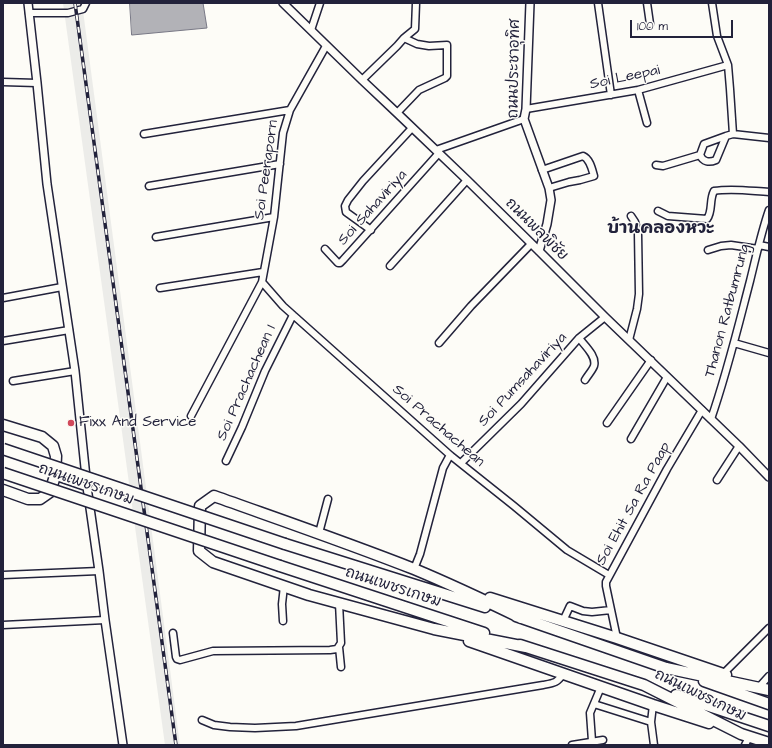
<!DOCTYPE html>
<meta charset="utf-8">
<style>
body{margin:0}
#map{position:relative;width:772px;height:748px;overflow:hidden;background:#fdfcf7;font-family:"Architects Daughter",sans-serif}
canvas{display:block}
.frame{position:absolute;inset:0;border:4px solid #22223b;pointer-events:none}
.scale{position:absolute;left:630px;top:20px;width:103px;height:18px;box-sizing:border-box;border:2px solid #22223b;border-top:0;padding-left:5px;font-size:12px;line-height:14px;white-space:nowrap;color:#22223b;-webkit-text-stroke:3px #fdfcf7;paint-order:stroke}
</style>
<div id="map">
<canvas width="772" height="748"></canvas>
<div class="frame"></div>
<div class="scale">100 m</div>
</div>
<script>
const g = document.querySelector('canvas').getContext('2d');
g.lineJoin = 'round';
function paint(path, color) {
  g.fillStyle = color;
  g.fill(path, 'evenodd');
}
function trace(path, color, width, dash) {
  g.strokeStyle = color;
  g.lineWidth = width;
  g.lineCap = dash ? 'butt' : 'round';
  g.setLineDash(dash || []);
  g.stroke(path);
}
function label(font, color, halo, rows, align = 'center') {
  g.font = font + ' "Architects Daughter","Playpen Sans Thai",sans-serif';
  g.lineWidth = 3;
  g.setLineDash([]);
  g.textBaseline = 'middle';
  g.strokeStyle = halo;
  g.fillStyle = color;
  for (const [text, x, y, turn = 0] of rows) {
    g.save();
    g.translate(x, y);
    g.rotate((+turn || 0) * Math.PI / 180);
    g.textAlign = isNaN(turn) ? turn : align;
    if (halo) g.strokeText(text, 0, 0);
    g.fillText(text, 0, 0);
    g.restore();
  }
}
paint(new Path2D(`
 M63,3h19l98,742h-15z`), '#ecece9');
const water = new Path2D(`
 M130,3h73l4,25 -75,7z`);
paint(water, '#b2b2b7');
trace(water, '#787885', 1);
const minor = new Path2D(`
 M598,3l13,92
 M647,3l3,21
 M712,3l5,33 11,29 2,24 3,45 36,4
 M29,13h39l15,-4 3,-6
 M311,30l9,-27
 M362,80l35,-34 7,-8 11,-9 1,-26
 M3,82l34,1
 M638,90l9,33
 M526,109l112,-19 90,-25
 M397,113l22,-23 26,-12 2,-2v-31l-18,1 -12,-2 -13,-6
 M144,134l146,-24
 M436,150l88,-31
 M700,155l4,-11 22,-8
 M656,165l7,1 37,-11c3,7 9,8 16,5l10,-24 7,-2
 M542,170l41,-14c7,3 9,13 11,20l-14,4 -11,2 -20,6
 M149,186l131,-22
 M658,211l10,5 39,3c6,-8 2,-19 7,-28 18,-3 37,0 55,1
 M371,230l-25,-18 -1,-6 3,-6 15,-19 49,-53
 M156,237l118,-20
 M759,245l10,2
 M325,249l13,14h2l3,-3 96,-107
 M708,250l13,-4 10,-1 27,4
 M390,266l77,-86
 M262,282l21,24 167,149 64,51 53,44 42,25
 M160,288l103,-16
 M3,298l59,-11
 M579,338c5,7 18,18 15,28 -2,5 -6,9 -9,14
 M629,340l8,-31 2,-15 -1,-61 -3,-11 -4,-6
 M3,341l66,-11
 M439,343l32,-37 60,-62
 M734,343l35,10
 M13,381l62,-10
 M191,416l71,-134 12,-65 9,-84 7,-23 36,-64
 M711,419c16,-46 27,-92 39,-138 6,-24 11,-48 19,-71
 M607,423l44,-63
 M631,439l36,-62
 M226,461l16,-34 23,-56 28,-56
 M461,463l60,-59 58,-66 26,-21
 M717,480l22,-34
 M319,533l9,-34
 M414,569l6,-15 23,-86 7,-13
 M3,575l96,-4
 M283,621l-1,-17 2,-18
 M563,621l7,-15 13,5 9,1 19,-2
 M3,625l102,-5
 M173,633l3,24 1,2 3,1 33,-9 117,-1 7,-1 4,-6 -2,-40
 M617,638l-11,-52v-4l61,-113 35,-59
 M339,647l2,20
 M723,674l46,-46
 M760,686l9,-10
 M594,704l57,18
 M653,705l-2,17 3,23
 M202,720l12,5 16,2 25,1 41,-2 247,-41c11,-2 14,-2 20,-11
 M592,741l-2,-28 11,-26
 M572,745l31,-5
 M745,745l4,-8`);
const tertiary = new Path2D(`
 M28,3l9,80 10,101 28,187 12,116 12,84 6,49 18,125
 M283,3l79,77 35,33 70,67 72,71 66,66 134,129 30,31
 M530,3l-4,106 -2,10 25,69 2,12 -4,24 -8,27
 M55,476l32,11`);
const trunk = new Path2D(`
 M3,425l39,12 11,9 3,10 -1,20 -5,16 -10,7h-12l-25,-9
 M285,544l200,63
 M280,566l204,67
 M490,598l127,40 109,37
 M516,616l150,52 103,22
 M521,618c-35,-17 -71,-34 -107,-49 -66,-26 -133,-49 -200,-73l-14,10 -1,45 14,11 96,33 125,34 92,18
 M469,641l184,64 56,18
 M520,645l124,40 97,49 28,9
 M704,681l65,23
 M676,695l93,31`);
trace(minor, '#22223b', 9);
trace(tertiary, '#22223b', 10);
trace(trunk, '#22223b', 13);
trace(minor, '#fdfcf7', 6);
trace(tertiary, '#fdfcf7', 7);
trace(trunk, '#fdfcf7', 10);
const rail = new Path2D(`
 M75,3l101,742`);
trace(rail, '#22223b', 3.5);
trace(rail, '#fdfcf7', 2, [6]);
const trunkBridge = new Path2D(`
 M3,449l282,95
 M3,473l277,93`);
trace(trunkBridge, '#22223b', 13, []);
trace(trunkBridge, '#fdfcf7', 10);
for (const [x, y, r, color] of [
 [71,423,4,"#d1495b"]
]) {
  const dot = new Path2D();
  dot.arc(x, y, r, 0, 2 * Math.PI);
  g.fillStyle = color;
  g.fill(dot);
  trace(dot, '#fdfcf7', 1.5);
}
label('15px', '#22223b', '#fdfcf7', [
 ["ถนนประชาอุทิศ",515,69,-89],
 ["Soi Leepai",625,78,-12],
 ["Soi Peeraporn",267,170,-82],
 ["Soi Sahaviriya",373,208,-48],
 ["ถนนพลพิชัย",536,230,45],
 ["Thanon Ratbumrung",728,311,-75],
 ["Soi Pumsahaviriya",523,380,-47],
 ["Soi Prachachean 1",247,383,-66],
 ["Soi Prachachean",438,426,41],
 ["ถนนเพชรเกษม",86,485,19],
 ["Soi Ehit Sa Ra Paap",634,504,-61],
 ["ถนนเพชรเกษม",393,588,18],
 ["ถนนเพชรเกษม",700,696,26]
]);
label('15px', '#22223b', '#fdfcf7', [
 ["Fixx And Service",79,423]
], 'left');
label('bold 17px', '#22223b', '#fdfcf7', [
 ["บ้านคลองหวะ",661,229]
]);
</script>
